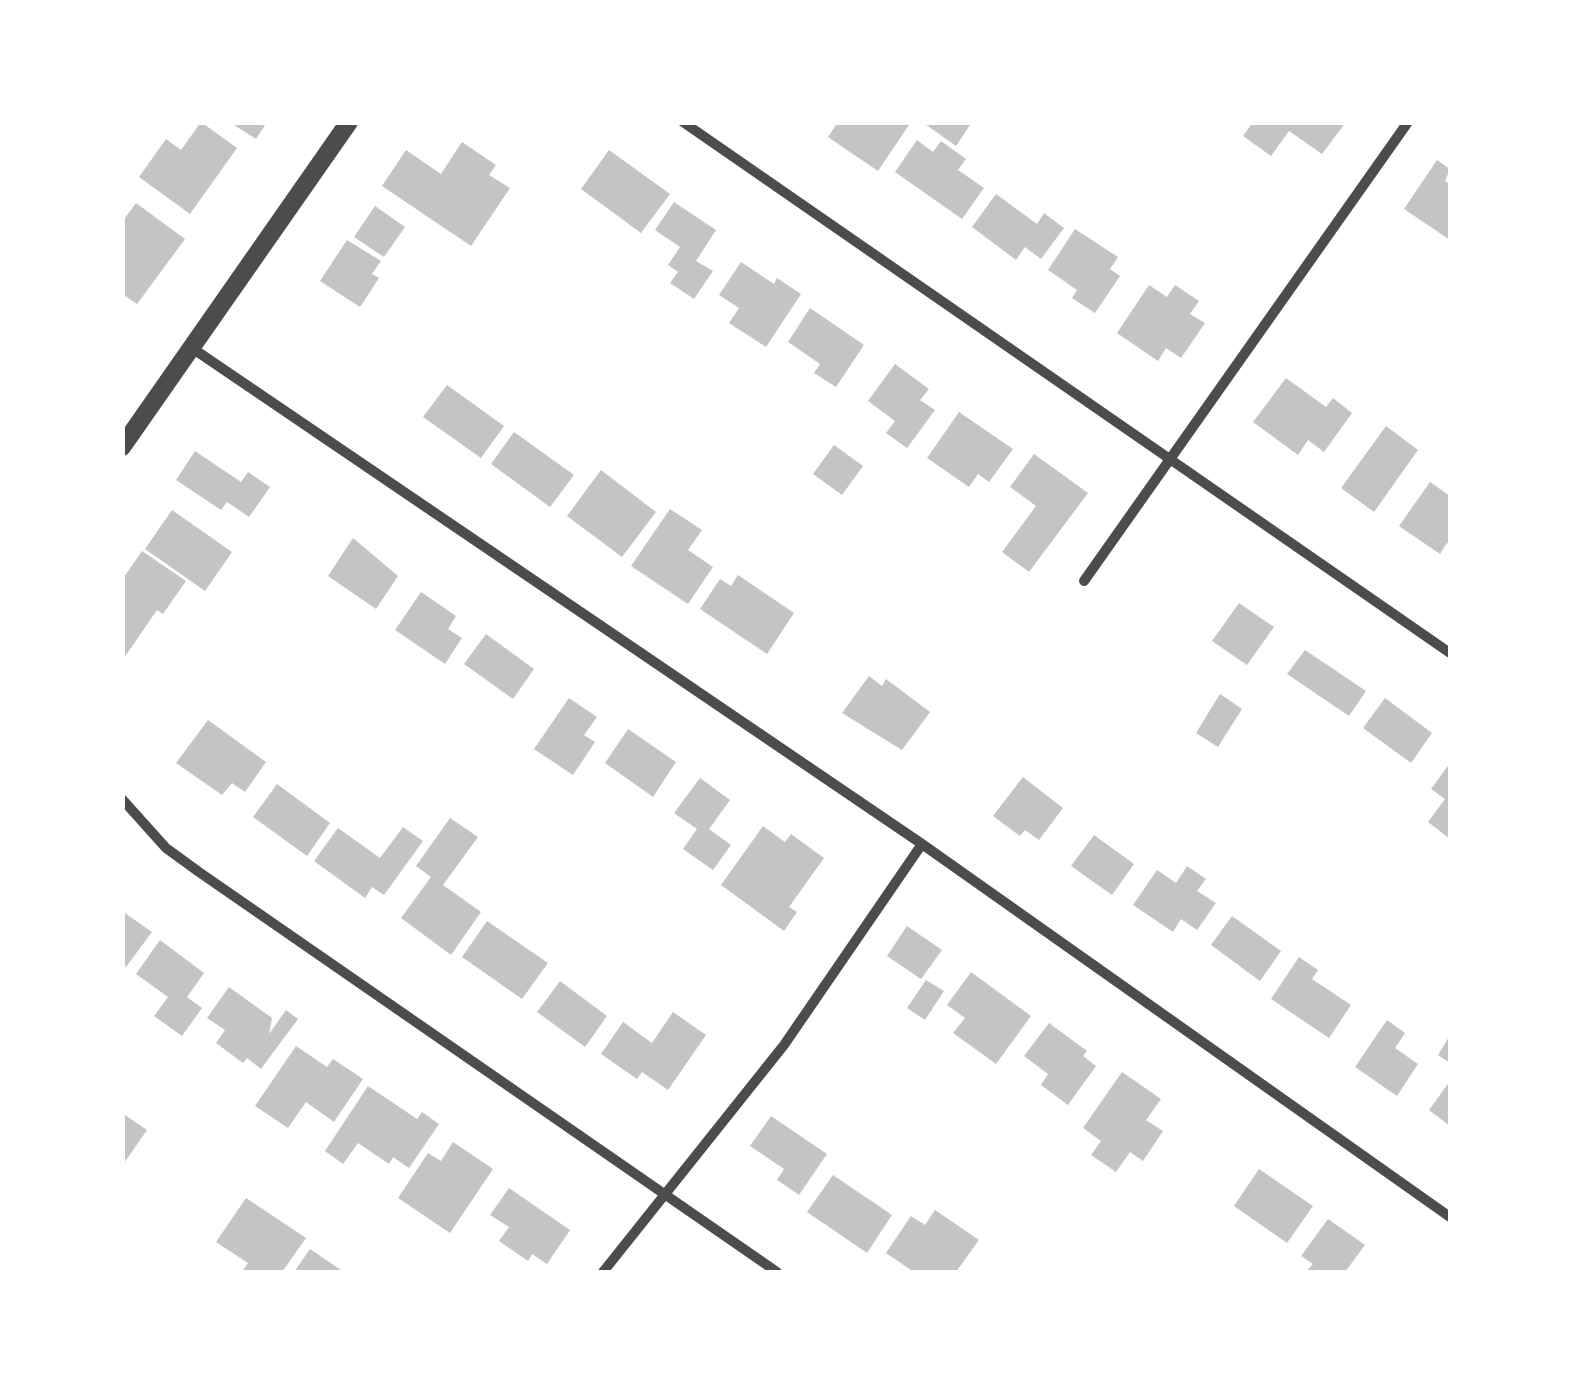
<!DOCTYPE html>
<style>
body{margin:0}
#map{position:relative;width:1573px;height:1395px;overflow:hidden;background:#fff;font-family:"Alegreya Sans",sans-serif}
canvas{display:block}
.frame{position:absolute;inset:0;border:125px solid #fff;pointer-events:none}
</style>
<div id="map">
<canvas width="1573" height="1395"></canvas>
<div class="frame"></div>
</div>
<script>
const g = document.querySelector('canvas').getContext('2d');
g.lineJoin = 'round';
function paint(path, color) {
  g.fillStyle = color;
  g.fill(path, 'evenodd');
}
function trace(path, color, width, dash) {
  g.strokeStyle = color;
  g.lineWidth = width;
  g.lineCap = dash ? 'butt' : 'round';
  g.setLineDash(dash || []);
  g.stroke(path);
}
paint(new Path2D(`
 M201,122l36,26 -47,66 -51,-37 27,-38 15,11z
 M229,122h38l-11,17z
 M838,122h73l-33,49 -50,-34z
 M922,122h50l-16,24z
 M1253,122h93l-24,32 -33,-23 -18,25 -28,-20z
 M917,140l16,12 8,-11 25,18 -8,11 26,18 -22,31 -67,-47z
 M462,142l34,23 -7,10 21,13 -39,58 -89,-60 24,-36 35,24z
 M609,150l61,44 -29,39 -60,-44z
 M1437,160l13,9 -5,12 5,3v56l-46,-31z
 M996,194l41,30 7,-11 20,15 -23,31 -16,-12 -9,13 -44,-33z
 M674,202l42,28 -20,31 17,10 -19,28 -24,-16 8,-11 -10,-7 12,-18 -25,-17z
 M136,203l49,36 -48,65 -15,-10v-72z
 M375,206l30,21 -21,30 -30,-20z
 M1075,229l43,28 -8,12 10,7 -25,37 -23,-15 5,-8 -29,-20z
 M347,240l34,21 -9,13 7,4 -19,29 -40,-26z
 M741,262l33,22 3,-6 24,16 -35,53 -37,-24 10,-15 -20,-13z
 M1149,285l18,12 8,-12 24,16 -9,13 15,9 -24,35 -15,-10 -8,13 -41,-28z
 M810,308l54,37 -28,42 -22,-14 6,-9 -32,-22z
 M895,364l34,25 -9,11 15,10 -28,38 -21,-15 9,-12 -27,-20z
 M1286,378l40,29 7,-9 19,15 -28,39 -16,-12 -10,15 -45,-33z
 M447,385l57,41 -23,32 -58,-41z
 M959,412l54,37 -24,33 -11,-8 -9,13 -42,-29z
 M1386,426l32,24 -44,62 -33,-24z
 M514,432l60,43 -24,32 -59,-43z
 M834,445l29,21 -21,29 -29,-21z
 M195,451l46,31 7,-10 22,15 -21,30 -22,-15 -6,8 -45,-30z
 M1034,454l54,39 -59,79 -27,-20 34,-46 -26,-19z
 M601,470l55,42 -34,45 -55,-41z
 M1430,482l20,14v49l-3,-2 -7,11 -41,-28z
 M670,509l32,21 -14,20 25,17 -25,37 -57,-38z
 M172,510l60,42 -27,39 -60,-42z
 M353,538l45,38 -22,33 -48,-33z
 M142,551l44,30 -23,33 -6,-4 -35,51v-81z
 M738,575l56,38 -27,41 -67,-45 20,-30 11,7z
 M421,592l35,24 -8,13 14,9 -17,26 -50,-34z
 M1239,603l35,24 -27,38 -35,-24z
 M486,634l48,35 -21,30 -49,-35z
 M1305,650l61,41 -17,25 -62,-42z
 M869,676l13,10 4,-7 44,33 -28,38 -60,-37z
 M1220,694l22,15 -24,38 -22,-14z
 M569,698l28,19 -13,18 11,7 -22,33 -39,-26z
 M1385,698l47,35 -21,30 -48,-35z
 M208,720l58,42 -21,30 -13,-9 -10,12 -46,-32z
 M628,729l48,33 -23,35 -48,-34z
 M1450,763v76l-22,-17 17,-23 -14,-10z
 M1023,777l40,31 -24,32 -14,-10 -5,6 -27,-20z
 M700,778l30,22 -21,29 22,16 -18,25 -30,-21 14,-20 -23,-16z
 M277,784l53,39 -23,33 -54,-39z
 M450,818l28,19 -35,48 38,27 -30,43 -50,-37 30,-41 -15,-11z
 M763,826l22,16 6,-8 33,24 -35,49 8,5 -13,19 -63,-46z
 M403,827l20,14 -39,54 -12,-8 -7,11 -51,-37 24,-33 42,30z
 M1094,835l40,29 -22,31 -41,-29z
 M1187,866l19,13 -9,12 19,12 -19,27 -16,-11 -8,13 -40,-27 24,-35 19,13z
 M122,911l30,21 -26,35 -4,-3z
 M1232,916l49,35 -21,30 -49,-36z
 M487,921l61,42 -26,36 -60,-42z
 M907,926l35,24 -21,29 -34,-23z
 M160,940l44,33 -17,24 15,11 -20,28 -28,-20 14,-19 -32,-23z
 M1299,957l19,13 -6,9 39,26 -22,33 -58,-39z
 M971,972l60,44 -35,48 -43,-31 12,-15 -18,-13z
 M926,980l18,11 -19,29 -18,-12z
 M560,981l47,35 -22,31 -48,-35z
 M229,987l43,31 -3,16 17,-24 12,9 -37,50 -14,-11 -4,5 -27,-20 9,-13 -18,-12z
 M673,1012l33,23 -38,55 -26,-18 -5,7 -36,-25 22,-32 29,21z
 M1387,1020l18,13 -10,15 23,16 -21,32 -42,-29z
 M1049,1023l38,28 -4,5 13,10 -28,39 -27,-20 7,-11 -24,-18z
 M1450,1035v28l-12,-8z
 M296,1046l31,21 6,-8 30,20 -29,43 -28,-20 -18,26 -33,-22z
 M1122,1072l39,27 -15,21 17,11 -20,30 -13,-9 -14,20 -25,-17 10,-14 -18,-13z
 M1450,1081v45l-21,-16z
 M368,1086l49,33 5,-7 17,12 -30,44 -16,-11 -4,7 -31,-21 -15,21 -18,-13z
 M122,1113l25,17 -25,36z
 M771,1116l56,38 -28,41 -22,-15 7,-11 -34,-23z
 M453,1142l40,27 -43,64 -52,-35 30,-45 13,8z
 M1259,1169l54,37 -26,37 -53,-37z
 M833,1175l59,40 -25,38 -60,-41z
 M509,1188l61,42 -23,34 -15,-10 -4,7 -29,-20 10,-14 -19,-12z
 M246,1198l60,40 -24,34h-40l6,-9 -32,-21z
 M935,1210l44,30 -23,32h-42l-28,-19 25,-37 14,9z
 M1328,1219l37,26 -20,27h-39l7,-8 -12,-8z
 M310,1249l34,23h-50z`), '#c4c4c4');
trace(new Path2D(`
 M683,122l767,531
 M192,348l730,496 528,373
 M1084,581l324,-459
 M122,799l44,49 33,24 578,400
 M603,1272l181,-227 138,-201`), '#4c4c4c', 10);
trace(new Path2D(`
 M122,447l227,-325`), '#4c4c4c', 18);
</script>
